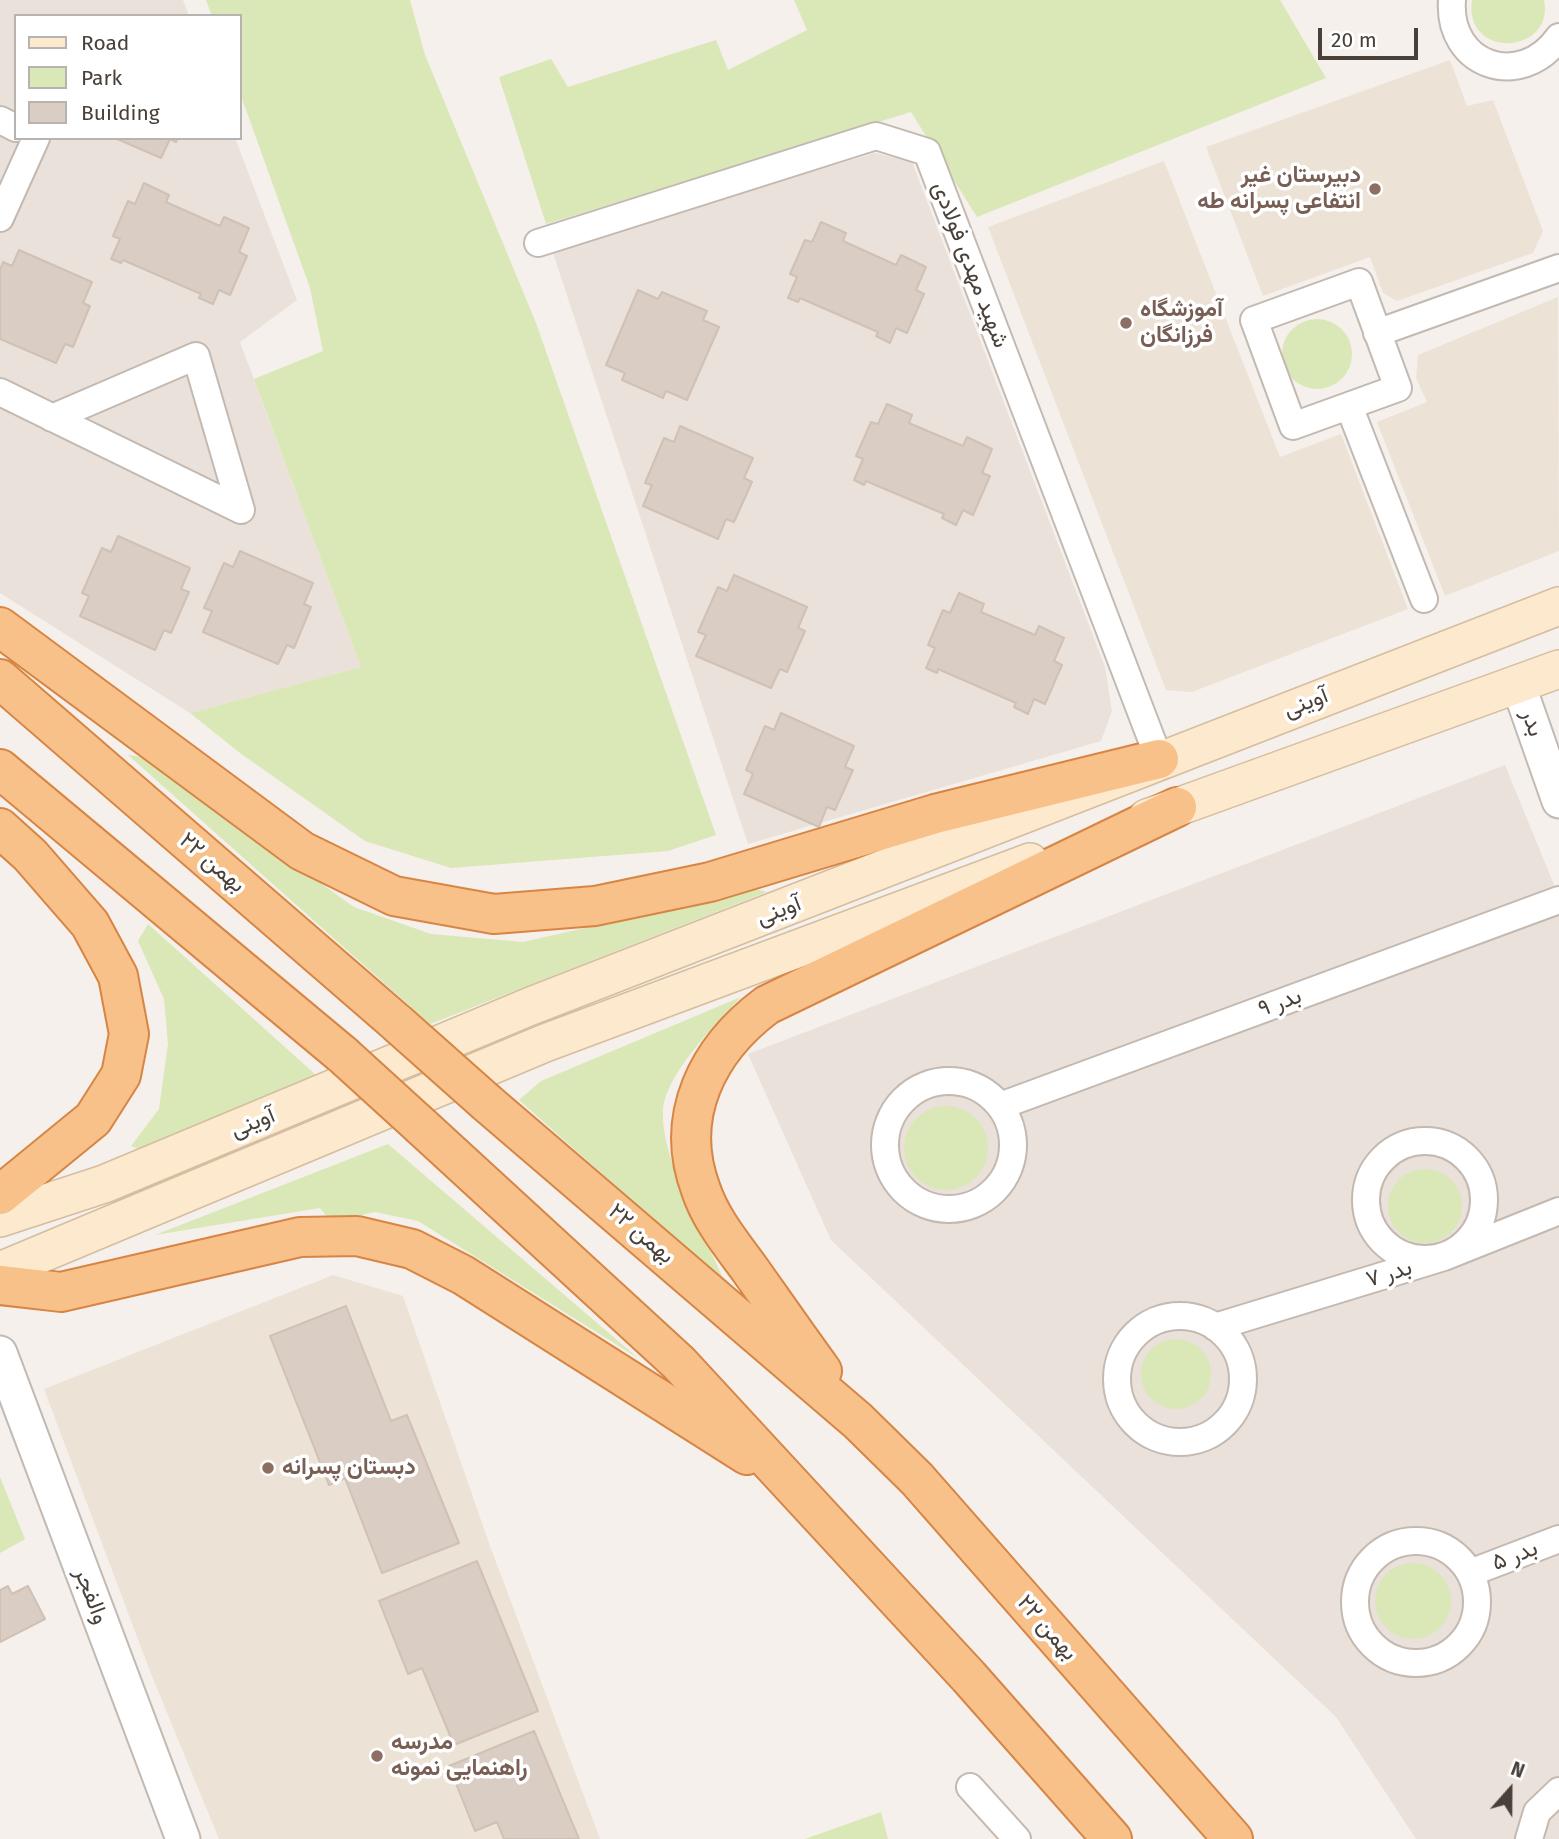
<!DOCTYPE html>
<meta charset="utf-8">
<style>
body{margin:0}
#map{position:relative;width:1559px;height:1839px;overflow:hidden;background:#f5f0eb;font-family:"Fira Sans",sans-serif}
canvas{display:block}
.legend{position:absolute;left:14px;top:14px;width:228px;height:126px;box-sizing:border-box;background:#fff;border:2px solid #b6b3b0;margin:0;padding:9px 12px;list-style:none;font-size:21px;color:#494039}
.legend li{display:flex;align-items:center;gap:14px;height:35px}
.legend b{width:35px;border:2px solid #b6b3b0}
.north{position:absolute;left:1475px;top:1755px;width:70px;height:70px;-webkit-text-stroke:5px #fff;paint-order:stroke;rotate:21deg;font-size:19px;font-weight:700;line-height:28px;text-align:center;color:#494039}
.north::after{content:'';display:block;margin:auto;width:24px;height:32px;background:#494039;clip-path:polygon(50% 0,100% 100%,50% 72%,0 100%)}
.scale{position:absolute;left:1318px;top:28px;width:100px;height:32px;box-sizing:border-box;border:4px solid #494039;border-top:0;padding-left:9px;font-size:21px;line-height:24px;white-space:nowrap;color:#494039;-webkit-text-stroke:5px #fff;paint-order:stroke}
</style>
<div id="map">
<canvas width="1559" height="1839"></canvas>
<ul class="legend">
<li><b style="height:9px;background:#fce9ce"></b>Road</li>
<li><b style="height:19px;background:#dae7b7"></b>Park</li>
<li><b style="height:19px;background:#d9cdc4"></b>Building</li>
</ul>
<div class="north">N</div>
<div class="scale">20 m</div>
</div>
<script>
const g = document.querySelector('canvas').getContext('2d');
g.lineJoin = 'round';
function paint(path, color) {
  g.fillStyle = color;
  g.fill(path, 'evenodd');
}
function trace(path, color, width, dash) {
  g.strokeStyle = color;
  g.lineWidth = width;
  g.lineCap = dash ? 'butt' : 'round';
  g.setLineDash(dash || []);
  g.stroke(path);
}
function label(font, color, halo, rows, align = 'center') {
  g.font = font + ' "Fira Sans",Vazirmatn,sans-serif';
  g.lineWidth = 7;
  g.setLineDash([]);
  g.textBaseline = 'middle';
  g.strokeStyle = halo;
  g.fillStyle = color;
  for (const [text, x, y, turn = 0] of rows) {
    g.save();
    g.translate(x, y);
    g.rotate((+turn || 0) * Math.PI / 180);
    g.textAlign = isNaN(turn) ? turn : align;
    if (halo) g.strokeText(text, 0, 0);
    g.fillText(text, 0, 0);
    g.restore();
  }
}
paint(new Path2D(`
 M0,0h183l6,16h-173v122h219l62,162 -57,42 121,325 -171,46 -190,-120z
 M875,153l37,9 193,505 7,44 -11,30 -353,103 -196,-594z
 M1505,765l54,132v942h-143l-80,-122 -505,-477 -83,-186z`), '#e9e1da');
paint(new Path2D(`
 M1450,60l17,46 26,-6 50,131 -10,22 -136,48 -14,-8 -13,-36 -107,39 -57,-149z
 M1164,161l116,296 61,-23 67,175 -216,83 -26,-2 -178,-463z
 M1558,297l1,254 -114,45 -68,-174 50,-20 -11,-24 2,-23z
 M333,1275l70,21 87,250 110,293h-381l-68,-165 -107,-285z`), '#ede2d6');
paint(new Path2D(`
 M206,0h204l15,55 111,268 180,512 -48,16 -217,17 -86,-27 -125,-88 -50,-40 171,-46 -107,-288 69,-28 -13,-63 -70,-195v-77h-28z
 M794,0h486l46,78 -349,139 -66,-105 -365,112 -47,-147 52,-18 17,28 148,-47 12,30 79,-40z
 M1472,0h72c11,55 -81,60 -72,0z
 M1282 354a35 35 0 1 1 70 0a35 35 0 1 1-70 0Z
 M128,755l16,2 210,150 77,27 92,8 234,-53 10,3 -337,132z
 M148,924l168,151 -175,75 -10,-4 28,-37 9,-65 -4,-45 -26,-58z
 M741,997c-24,26 -77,78 -78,115 -2,49 43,124 62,171l-206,-183 22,-19z
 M904 1148a42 42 0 1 1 84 0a42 42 0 1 1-84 0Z
 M388,1144l250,214 -220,-137 -43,-9 -44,10 -11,-14 -165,27z
 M1388 1206a37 37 0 1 1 74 0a37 37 0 1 1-74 0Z
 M1141 1374a35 35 0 1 1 70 0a35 35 0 1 1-70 0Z
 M0,1477l25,62 -25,14z
 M1375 1601a38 38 0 1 1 76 0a38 38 0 1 1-76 0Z
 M881,1812l7,27h-83z`), '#dae7b7');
const building = new Path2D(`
 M115,138h63l-2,4 -6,-3 -9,19z
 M144,183l25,12 -3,7 54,24 4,-9 25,11 -10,24 8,4 -17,39 -11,-5 -6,14 -14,-6 2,-4 -78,-34 -2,3 -10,-4 9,-20 -7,-3 15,-35 7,3z
 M821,222l25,11 -3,8 53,24 5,-10 25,12 -10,23 8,4 -17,39 -11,-5 -6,15 -14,-7 2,-4 -78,-34 -2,4 -10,-4 9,-21 -7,-3 15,-34 7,2z
 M19,250l73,32 -9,21 7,3 -17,41 -8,-3 -9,19 -56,-24v-69l3,-8 9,4z
 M638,290l20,9 4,-7 45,19 -4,9 16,7 -32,73 -21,-9 -3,7 -41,-18 3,-7 -19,-8z
 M887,404l25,11 -3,8 54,23 4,-9 25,12 -10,24 8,3 -17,39 -10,-5 -7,15 -14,-7 2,-4 -78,-33 -2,4 -10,-5 9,-21 -7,-3 15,-34 7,2z
 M680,426l73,32 -9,20 8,4 -18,40 -8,-3 -8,20 -75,-33 9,-21 -7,-2 19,-45 10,4z
 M118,536l72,32 -9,21 8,3 -18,41 -7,-3 -9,20 -75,-34 9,-20 -7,-3 20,-45 9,4z
 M240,551l73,32 -9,21 7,3 -17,41 -7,-3 -9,19 -75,-32 9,-21 -8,-3 20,-45 9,4z
 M734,575l73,32 -9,21 7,3 -18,41 -7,-3 -9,19 -75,-32 10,-21 -8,-3 20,-45 9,4z
 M959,593l25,11 -3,8 54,23 4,-9 25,12 -10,23 8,4 -17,39 -11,-5 -6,15 -14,-7 2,-4 -78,-34 -1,4 -11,-5 9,-20 -7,-3 15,-35 7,3z
 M781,713l73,33 -9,21 8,3 -18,40 -8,-3 -8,20 -75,-33 9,-20 -7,-4 19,-44 9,4z
 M346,1306l45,115 16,-6 52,128 -77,30 -37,-95 -16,7 -59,-149z
 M477,1561l61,150 -84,34 -32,-77 -14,6 -29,-73z
 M8,1586l4,8 16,-8 17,33 -45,23v-52z
 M534,1731l45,108h-75l-7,-17 -22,9 -26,-65z`);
paint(building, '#d9cdc4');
trace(building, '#d1c1b5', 2);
const minor = new Path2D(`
 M1452,0c-5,66 69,91 107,37
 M0,120l16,8
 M0,218l36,-80
 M538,243l338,-107 51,16 232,607
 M1359,282l39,106 -105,38 -39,-106z
 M1377,333l182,-65
 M0,392l241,118 -45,-154 -144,62
 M1349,406l75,193
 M885 1145a64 64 0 1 1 128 0a64 64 0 1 1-128 0Z
 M1000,1106l559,-206
 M1366 1200a59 59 0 1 1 118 0a59 59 0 1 1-118 0Z
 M1117 1379a63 63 0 1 1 126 0a63 63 0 1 1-126 0Z
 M1215,1327l229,-70 115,-46
 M1355 1602a61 61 0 1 1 122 0a61 61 0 1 1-122 0Z
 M1470,1573l89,-34
 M970,1787l47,52
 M1529,1839l8,-27 22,-21`);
const tertiary = new Path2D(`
 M1518,684l41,117
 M0,1353l183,486`);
const secondary = new Path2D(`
 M1147,818l412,-149
 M0,1218l104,-34 427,-178 1028,-400
 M0,1271l545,-228 485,-181`);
const trunk = new Path2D(`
 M0,627l302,224 92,45 100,18 101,-8 115,-24 225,-68 224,-55
 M0,679l397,344
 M0,769l343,286
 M0,828l30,27 60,69 28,52 11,58 -8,41 -28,44 -93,76
 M487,1103l371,318 59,58 316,360
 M421,1126l258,237 290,314 143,162
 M0,1285l61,7 239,-55 57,-1 55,13 51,26 284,180
 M822,1371c-24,-33 -47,-66 -71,-100 -18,-25 -40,-51 -50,-81 -28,-74 7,-141 66,-185l410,-198`);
trace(minor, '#c3b9b1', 30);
trace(tertiary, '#c3b9b1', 37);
trace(secondary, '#d5bd9f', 40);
trace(trunk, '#d78544', 42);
trace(minor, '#fff', 26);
trace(tertiary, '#fff', 33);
trace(secondary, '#fce9ce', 37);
trace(trunk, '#f8c18a', 38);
const trunkBridge = new Path2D(`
 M397,1023l90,80
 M343,1055l78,71`);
trace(trunkBridge, '#d78544', 42, []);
trace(trunkBridge, '#f8c18a', 38);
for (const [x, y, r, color] of [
 [1375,189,7,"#8d6e63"],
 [1126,323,7,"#8d6e63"],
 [268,1468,7,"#8d6e63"],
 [377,1756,7,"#8d6e63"]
]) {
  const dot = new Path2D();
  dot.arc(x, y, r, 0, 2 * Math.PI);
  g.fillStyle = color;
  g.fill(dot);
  trace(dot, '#fff', 2.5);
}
label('bold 23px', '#785e54', '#fff', [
 ["دبیرستان غیر",1361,176,"right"],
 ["انتفاعی پسرانه طه",1361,202,"right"],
 ["آموزشگاه",1140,310],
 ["فرزانگان",1140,336],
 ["دبستان پسرانه",282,1468],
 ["مدرسه",391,1743],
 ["راهنمایی نمونه",391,1769]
], 'left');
label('23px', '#494039', '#fff', [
 ["شهید مهدی فولادی",970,265,69],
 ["آوینی",1306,703,-21],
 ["بدر",1532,723,71],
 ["۲۲ بهمن",212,863,41],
 ["آوینی",779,911,-21],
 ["بدر ۹",1280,1003,-20],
 ["آوینی",253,1123,-22],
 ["۲۲ بهمن",641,1234,41],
 ["بدر ۷",1389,1274,-17],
 ["بدر ۵",1515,1556,-21],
 ["والفجر",91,1596,69],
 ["۲۲ بهمن",1047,1628,49]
]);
</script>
